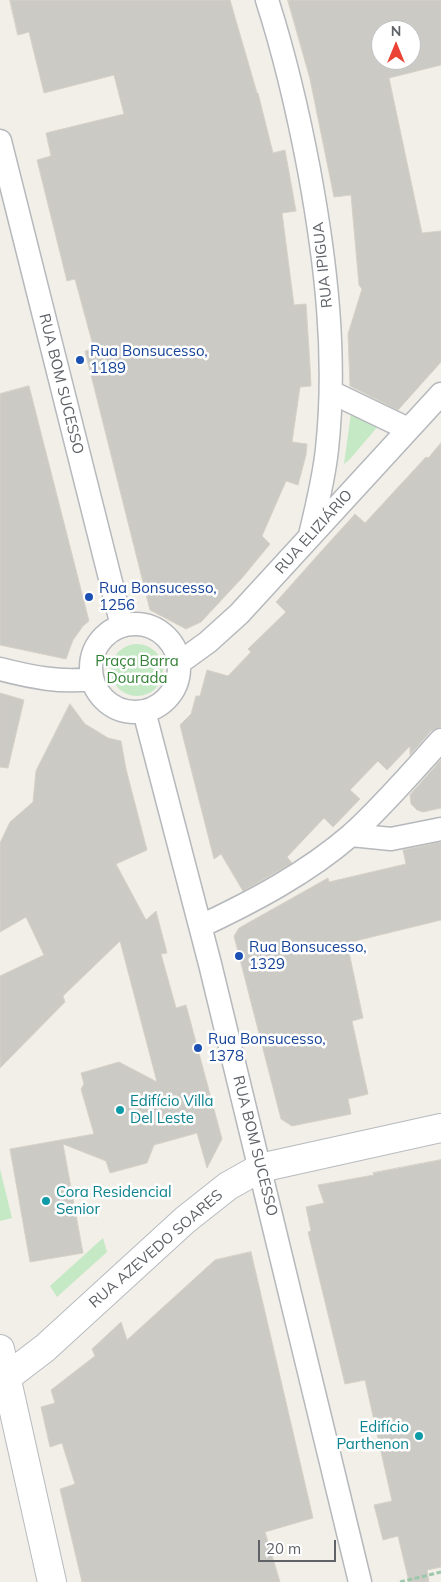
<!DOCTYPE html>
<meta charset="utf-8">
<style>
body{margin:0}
#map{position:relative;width:441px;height:1582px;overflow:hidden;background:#f1efe8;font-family:Mulish,sans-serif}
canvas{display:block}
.north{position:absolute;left:371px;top:20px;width:50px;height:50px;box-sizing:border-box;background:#fff;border:1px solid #bfc1c3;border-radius:50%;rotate:0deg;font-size:14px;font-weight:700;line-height:20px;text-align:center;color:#5f6368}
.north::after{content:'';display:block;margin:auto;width:18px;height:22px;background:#ea4335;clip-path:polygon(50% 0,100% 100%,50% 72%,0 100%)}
.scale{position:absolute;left:258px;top:1540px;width:78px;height:22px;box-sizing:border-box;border:2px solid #5f6368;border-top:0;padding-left:6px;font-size:15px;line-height:18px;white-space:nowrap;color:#5f6368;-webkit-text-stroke:4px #fff;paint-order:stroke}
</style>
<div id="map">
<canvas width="441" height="1582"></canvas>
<div class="north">N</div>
<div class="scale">20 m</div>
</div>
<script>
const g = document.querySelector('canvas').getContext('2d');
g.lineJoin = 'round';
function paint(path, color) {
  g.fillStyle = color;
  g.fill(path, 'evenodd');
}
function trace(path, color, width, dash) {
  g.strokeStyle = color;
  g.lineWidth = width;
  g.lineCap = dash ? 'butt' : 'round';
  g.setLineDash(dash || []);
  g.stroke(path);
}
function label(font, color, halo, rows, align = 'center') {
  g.font = font + ' Mulish,sans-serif';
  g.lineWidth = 5;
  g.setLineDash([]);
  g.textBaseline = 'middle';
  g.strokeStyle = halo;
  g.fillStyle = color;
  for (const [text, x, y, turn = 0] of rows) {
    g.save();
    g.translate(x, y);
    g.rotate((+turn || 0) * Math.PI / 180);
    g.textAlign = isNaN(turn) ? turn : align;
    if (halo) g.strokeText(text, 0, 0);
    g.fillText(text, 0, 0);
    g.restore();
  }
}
paint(new Path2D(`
 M351,413l28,12 -29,34 -6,5z
 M111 670a26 26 0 1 1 52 0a26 26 0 1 1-52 0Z
 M0,1169l12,49 -12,3z
 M103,1238l4,14 -50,45 -7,-11z`), '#c5e8c5');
const building = new Path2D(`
 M10,0h220l27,93h1l15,60 12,-3 11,61 -14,2 12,92 12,-1 4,62 1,20 -11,1 -8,55 15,2 -1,11 -8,30 -12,-4 -24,55 8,8 -28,34 -41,44 -15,7 -36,-19 -65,-259 9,-2 -19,-70 -8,2 -30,-121 14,-4 -5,-23 78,-19 -10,-39 -70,18 -15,-61 -11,3z
 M288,0h153v65l-52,13 33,155 19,-2v131l-43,48 -48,-24 -2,-52 14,-45 -3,-4 -8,-90 -17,2 -24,-118zM381,30h30v30h-30z
 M29,386l60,235 -6,5 -10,14 -7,19 -66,-14v-251z
 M441,443v284l-10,4 -21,24v-9l-23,24 -9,-9 -28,29 10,9 -27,28 -9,-9 -37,39 5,6 -49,28 -22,-37 -7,5 -34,-134 11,-11 5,-18h4l7,-26 21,6 23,-24 -3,-3 38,-37 -10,-10 50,-56 29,-32 10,9 61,-66 2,1z
 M0,693l24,7 -16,68 -8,-1z
 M70,704l15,20 10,6 13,8 13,3 5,28 21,81 -31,14 30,56 10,-9 11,42 -6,1 15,54 10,-3 36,134 -15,29 -10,-35 -43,12 -7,18 -37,10 -4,-12 -43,-17 20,109 -53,9 -20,-113 84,-15 -13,-45 3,-5 -3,-11 38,-11 38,20 -37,-141 -57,55 2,6 -65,66v-92l44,-21 -18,-38 -26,15v-89l10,-21 23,-20 3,-31z
 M441,760v48l-18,4 -6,-2 -6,-6 -1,-9z
 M441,842v78l-94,23 16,75 -11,3 16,73 -20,5 3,15 -59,12 -11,-7 -47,-183 5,-8 89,-50 1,4 77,-18 -3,-14z
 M441,1160v407l-14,3 2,12h-20l-11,-46 -15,4 -9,-35 18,-4 -27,-121 -20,4 -37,-152 3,-1 -5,-24 18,-4 -6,-18 56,-10 -1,-2z
 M251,1252l62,266 -48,14 15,50h-198l-22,-93 15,-5 -13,-41 -12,4 -9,-40 14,-4 -4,-13 44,-34 -3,-7 29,-27 6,18 88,-80z`);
paint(building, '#cccac5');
trace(building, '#d6d1c6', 1);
const street = new Path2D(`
 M267,0c18,56 31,112 42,170 17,92 28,186 18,279 -3,29 -10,57 -17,86
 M0,141l122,485
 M331,392l77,37
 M91 668a44 44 0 1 1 88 0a44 44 0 1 1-88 0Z
 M179,663l29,-21 31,-28 202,-220
 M0,669c31,8 60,14 92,10
 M144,711l66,253 150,618
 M351,835l40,4 50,-10
 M201,926c53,-25 106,-53 150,-91 32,-29 61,-63 90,-95`);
const secondary = new Path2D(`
 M0,1349l52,233
 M7,1377l38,-29 140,-128 43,-34 32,-18 181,-40`);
trace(street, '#b5b8bc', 25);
trace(secondary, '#b6babf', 30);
trace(new Path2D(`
 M400,1582l41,-10`), '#9cc7a9', 3, [5, 2.5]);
trace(street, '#fff', 22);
trace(secondary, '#fff', 28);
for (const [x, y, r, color] of [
 [80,360,5,"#1a4fb4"],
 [89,597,5,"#1a4fb4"],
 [239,956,5,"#1a4fb4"],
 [198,1048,5,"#1a4fb4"],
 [120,1110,5,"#0f9aa8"],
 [46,1201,5,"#0f9aa8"],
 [419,1436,5,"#0f9aa8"]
]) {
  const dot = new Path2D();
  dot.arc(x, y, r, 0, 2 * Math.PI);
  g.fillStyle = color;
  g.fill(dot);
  trace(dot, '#fff', 2);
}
label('15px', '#5f6368', '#fff', [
 ["RUA IPIGUA",323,265,-96],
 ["RUA BOM SUCESSO",61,384,76],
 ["RUA ELIZIÁRIO",314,532,-48],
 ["RUA BOM SUCESSO",255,1146,76],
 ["RUA AZEVEDO SOARES",156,1249,-41]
]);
label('15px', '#164399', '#fff', [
 ["Rua Bonsucesso,",90,351],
 ["1189",90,368],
 ["Rua Bonsucesso,",99,588],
 ["1256",99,605],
 ["Rua Bonsucesso,",249,947],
 ["1329",249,964],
 ["Rua Bonsucesso,",208,1039],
 ["1378",208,1056]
], 'left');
label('15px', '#348238', '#fff', [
 ["Praça Barra",137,661],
 ["Dourada",137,678]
]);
label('15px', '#0d838f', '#fff', [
 ["Edifício Villa",130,1101],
 ["Del Leste",130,1118],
 ["Cora Residencial",56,1192],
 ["Senior",56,1209],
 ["Edifício",409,1427,"right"],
 ["Parthenon",409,1444,"right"]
], 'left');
</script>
